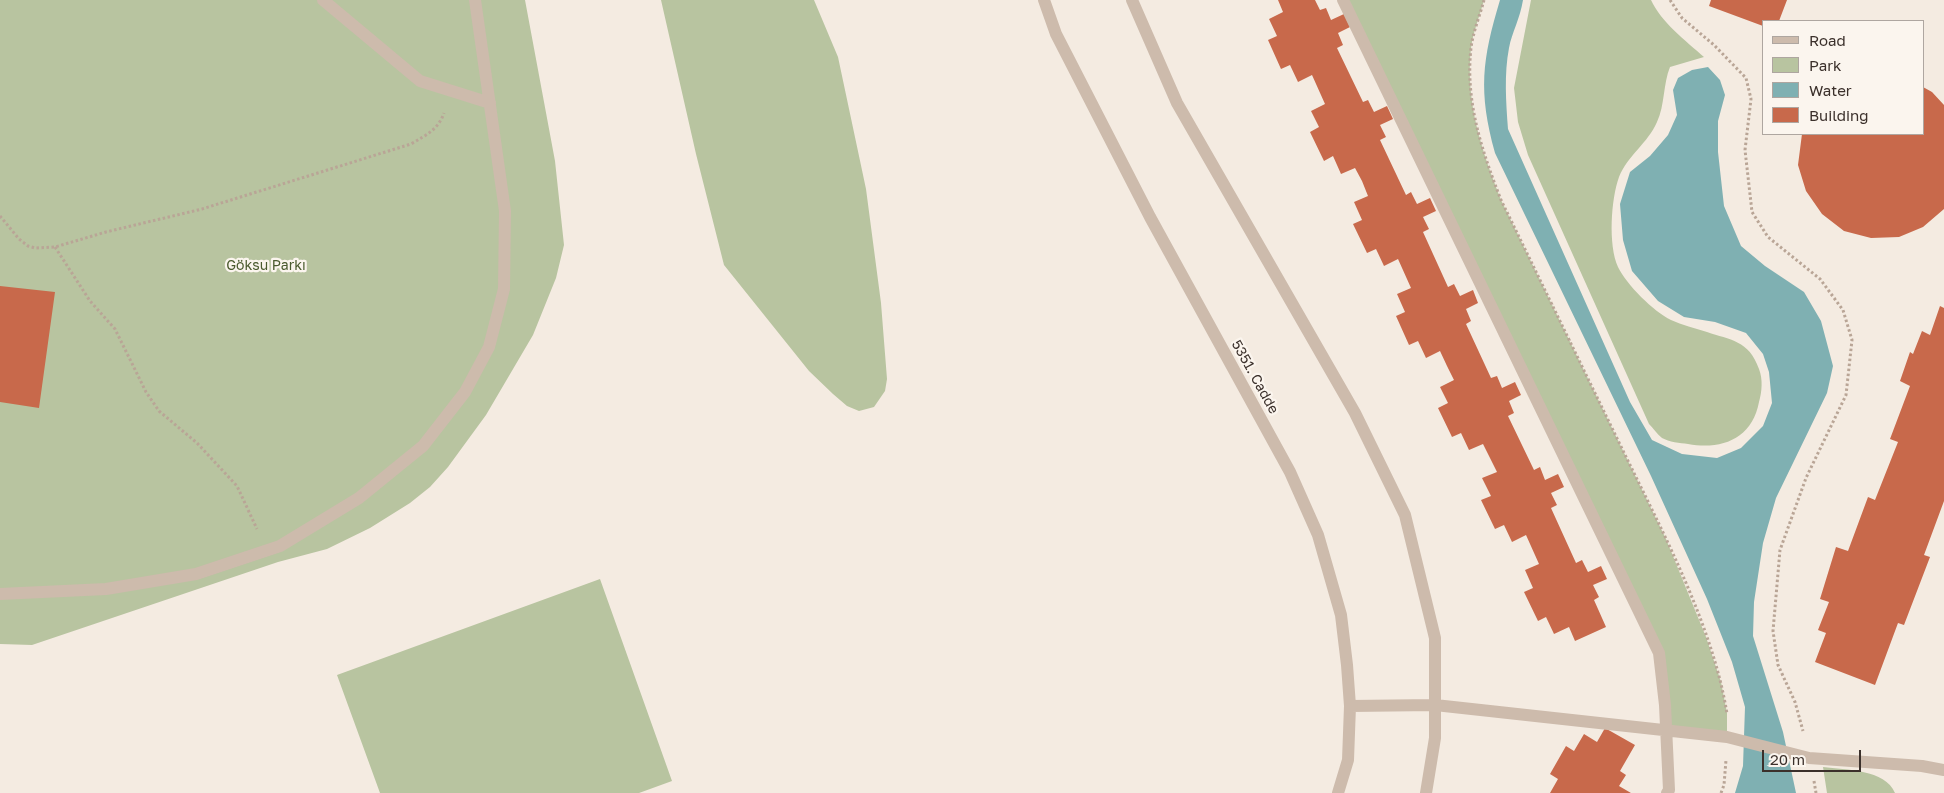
<!DOCTYPE html>
<meta charset="utf-8">
<style>
body{margin:0}
#map{position:relative;width:1944px;height:793px;overflow:hidden;background:#f4ebe1;font-family:"Golos Text",sans-serif}
canvas{display:block}
.legend{position:absolute;left:1762px;top:20px;width:162px;height:115px;box-sizing:border-box;background:#fbf5ee;border:1px solid #aea6a0;margin:0;padding:6px 9px;list-style:none;font-size:15px;color:#3b302b}
.legend li{display:flex;align-items:center;gap:10px;height:25px}
.legend b{width:25px;border:1px solid #aea6a0}
.scale{position:absolute;left:1762px;top:750px;width:99px;height:22px;box-sizing:border-box;border:2px solid #3b302b;border-top:0;padding-left:6px;font-size:15px;line-height:18px;white-space:nowrap;color:#3b302b;-webkit-text-stroke:4px #fbf5ee;paint-order:stroke}
</style>
<div id="map">
<canvas width="1944" height="793"></canvas>
<ul class="legend">
<li><b style="height:6px;background:#cdbbac"></b>Road</li>
<li><b style="height:14px;background:#b8c4a0"></b>Park</li>
<li><b style="height:14px;background:#7fb0b2"></b>Water</li>
<li><b style="height:14px;background:#c8694b"></b>Building</li>
</ul>
<div class="scale">20 m</div>
</div>
<script>
const g = document.querySelector('canvas').getContext('2d');
g.lineJoin = 'round';
function paint(path, color) {
  g.fillStyle = color;
  g.fill(path, 'evenodd');
}
function trace(path, color, width, dash) {
  g.strokeStyle = color;
  g.lineWidth = width;
  g.lineCap = dash ? 'butt' : 'round';
  g.setLineDash(dash || []);
  g.stroke(path);
}
function label(font, color, halo, rows, align = 'center') {
  g.font = font + ' "Golos Text",sans-serif';
  g.lineWidth = 4.5;
  g.setLineDash([]);
  g.textBaseline = 'middle';
  g.strokeStyle = halo;
  g.fillStyle = color;
  for (const [text, x, y, turn = 0] of rows) {
    g.save();
    g.translate(x, y);
    g.rotate((+turn || 0) * Math.PI / 180);
    g.textAlign = isNaN(turn) ? turn : align;
    if (halo) g.strokeText(text, 0, 0);
    g.fillText(text, 0, 0);
    g.restore();
  }
}
paint(new Path2D(`
 M0,0h525l30,161 9,84 -8,33 -23,57 -47,80 -38,52 -18,20 -20,16 -40,25 -43,21 -49,13 -246,83 -32,-1z
 M661,0h153l24,57 28,132 15,114 6,76 -2,12 -11,16 -15,4 -12,-5 -14,-12 -24,-23 -85,-106 -28,-111z
 M1343,0h141c-4,15 -11,32 -13,48 -6,54 11,103 30,152l165,339 40,98 15,45 6,31v24l-61,-7 -7,-77z
 M1531,0h120c10,22 35,41 53,57l-34,10c-7,17 -5,38 -13,55 -9,21 -29,33 -38,55 -8,22 -11,68 -1,90 8,17 36,45 53,53 11,5 24,8 36,12 23,8 42,8 52,37 4,10 3,23 0,33 -7,37 -37,48 -71,42 -8,-1 -19,-2 -26,-6 -5,-4 -9,-10 -13,-14l-121,-269 -10,-33 -4,-34z
 M600,579l72,202 -33,12h-259l-43,-118z
 M1823,767c23,3 62,2 72,26h-68z`), '#b8c4a0');
paint(new Path2D(`
 M1500,0h23c-3,19 -11,32 -14,48 -5,26 -3,54 -1,81l122,273 22,38 30,14 35,4 24,-10 22,-22 9,-23 -3,-31 -6,-18 -17,-21 -31,-11 -31,-5 -26,-16 -26,-30 -9,-31 -3,-36 10,-32 20,-16 18,-21 9,-20 -4,-25 5,-12 14,-8 16,-3 12,13 5,15 -7,26v31l6,54 17,40 24,20 39,26 17,29 12,45 -6,27 -51,105 -13,45 -9,59 -1,34 30,96 13,61h-61l8,-27 2,-59 -13,-45 -25,-63 -56,-123 -156,-323c-17,-62 -13,-93 5,-153z`), '#7fb0b2');
paint(new Path2D(`
 M1278,0h37l5,10 6,-2 5,12 13,-6 6,13 -12,6 5,12 -6,3 26,54 5,-2 6,12 13,-6 6,13 -13,6 6,12 -6,3 26,55 5,-3 6,12 13,-6 6,13 -13,6 6,12 -6,3 25,55 6,-3 6,12 13,-6 5,13 -12,6 5,12 -5,3 25,54 6,-2 5,12 13,-6 6,13 -12,6 5,12 -6,3 26,54 6,-3 5,13 13,-6 6,13 -13,6 6,12 -6,3 25,55 6,-3 6,12 13,-6 6,13 -14,6 6,12 -5,3 12,27 -31,14 -6,-14 -15,7 -8,-17 -8,4 -14,-29 9,-4 -8,-18 14,-6 -13,-29 -14,7 -8,-17 -9,4 -14,-29 10,-4 -9,-18 15,-6 -14,-28 -14,6 -8,-17 -9,4 -14,-29 10,-5 -8,-16 14,-7 -7,-14 -7,-15 -14,7 -8,-17 -9,4 -13,-29 9,-4 -8,-18 14,-6 -13,-29 -14,7 -8,-17 -9,4 -14,-29 9,-4 -8,-18 14,-6 -6,-15 -7,-13 -14,6 -8,-18 -9,5 -14,-29 9,-5 -8,-16 14,-7 -13,-29 -14,7 -8,-17 -9,4 -13,-29 9,-4 -8,-17 14,-7z
 M1711,0h76l-8,21h-16v5l-54,-20z
 M1923,87l9,5 12,13v104l-21,18 -24,10 -28,1 -27,-7 -22,-17 -16,-23 -8,-26 4,-31h121z
 M0,286l55,6 -16,116 -39,-6z
 M1940,306l4,2v193l-20,54 6,2 -26,68 -6,-2 -23,62 -60,-23 11,-29 -8,-3 11,-28 -9,-3 16,-52 12,4 20,-54 7,3 23,-58 -8,-3 20,-53 -10,-5 10,-29 3,2 9,-23 8,4z
 M1605,728l30,17 -15,26 6,4 -7,11 12,7h-81l8,-14 -8,-5 16,-28 8,5 10,-17 13,8z`), '#c8694b');
trace(new Path2D(`
 M1484,0c-4,15 -11,32 -13,48 -6,54 11,103 30,152 43,88 86,177 129,265 37,75 84,166 97,249
 M1670,0l12,18 32,27 32,33 5,21 -6,51 7,62 16,25 52,42 23,31 9,30 -6,55 -40,83 -26,72 -7,81 5,34 17,37 8,29
 M0,216l19,23 9,7 7,2 20,-1 51,-15 96,-23 209,-65c15,-9 27,-14 33,-31
 M55,247l35,54 25,28 31,63 13,19 38,32 40,43 20,43
 M1814,781l2,12
 M1721,793l3,-8 2,-25`), '#b9a596', 3, [2.5, 2.5]);
trace(new Path2D(`
 M323,0l97,81 70,22
 M1044,0l12,34 94,183 140,255 28,63 23,80 6,50 3,41 -2,54 -10,33
 M1132,0l45,103 178,310 50,102 30,123v100l-9,55
 M1343,0l316,653 6,52 4,85 -2,3
 M0,594l106,-5 90,-15 84,-28 79,-48 64,-52 42,-54 24,-45 15,-58 1,-78 -30,-211
 M1350,706l85,-1 292,32 82,21 113,8 22,4`), '#cdbbac', 12);
label('14px', '#4a5a2e', '#fbf5ee', [
 ["Göksu Parkı",266,266]
]);
label('14px', '#3b302b', '#fbf5ee', [
 ["5351. Cadde",1255,377,61]
]);
</script>
